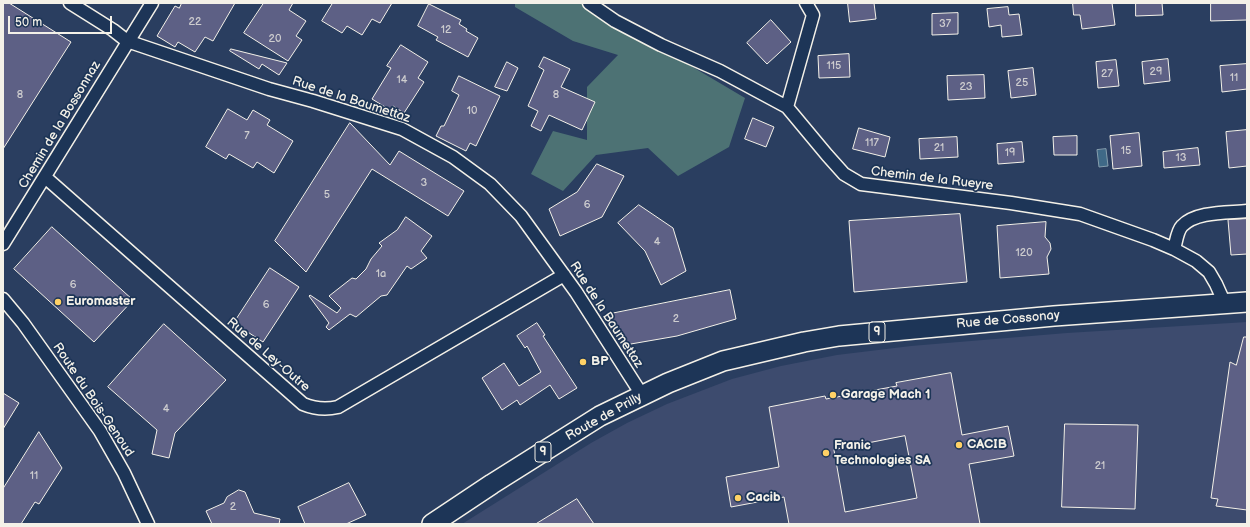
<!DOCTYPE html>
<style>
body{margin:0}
#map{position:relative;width:1250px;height:527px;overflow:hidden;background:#2a3e60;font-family:"Balsamiq Sans",sans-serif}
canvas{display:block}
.frame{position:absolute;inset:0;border:4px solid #f4f1e8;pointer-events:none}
.scale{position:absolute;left:8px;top:16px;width:104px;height:18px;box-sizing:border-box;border:2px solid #f4f1e8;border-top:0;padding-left:5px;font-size:12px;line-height:14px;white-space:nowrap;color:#f4f1e8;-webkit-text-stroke:3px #1d3557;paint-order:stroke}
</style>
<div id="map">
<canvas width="1250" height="527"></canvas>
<div class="frame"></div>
<div class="scale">50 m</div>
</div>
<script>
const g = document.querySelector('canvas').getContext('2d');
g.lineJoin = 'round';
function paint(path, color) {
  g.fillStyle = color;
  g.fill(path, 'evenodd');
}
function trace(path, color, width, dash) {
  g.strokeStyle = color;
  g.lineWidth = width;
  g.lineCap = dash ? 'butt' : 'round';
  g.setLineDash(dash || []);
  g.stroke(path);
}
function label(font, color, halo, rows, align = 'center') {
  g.font = font + ' "Balsamiq Sans",sans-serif';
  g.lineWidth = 3.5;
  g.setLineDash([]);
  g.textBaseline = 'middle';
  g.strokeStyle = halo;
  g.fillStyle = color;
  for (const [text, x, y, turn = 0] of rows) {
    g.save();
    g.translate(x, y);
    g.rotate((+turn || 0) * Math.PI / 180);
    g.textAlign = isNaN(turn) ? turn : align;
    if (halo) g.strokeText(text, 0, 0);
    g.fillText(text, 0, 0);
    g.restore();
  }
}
paint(new Path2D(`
 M1247,322v202h-785l129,-81 36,-20 40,-19 65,-25 49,-13 56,-11 74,-9 156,-13z`), '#3d4b6e');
paint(new Path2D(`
 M515,3h74l26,18 130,77 -16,49 -51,29 -30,-28 -52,7 -33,36 -32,-17 22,-43 34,9v-53l31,-32 -45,-14 -58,-34z`), '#4d7274');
const water = new Path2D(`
 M1106,149l2,17 -9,1 -2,-17z`);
paint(water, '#3f6987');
trace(water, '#879fae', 1);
const building = new Path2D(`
 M3,3h6l62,39 -68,107z
 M182,3h53l-22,38 -8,-4 -10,15 -17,-10 -3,5 -18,-11 18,-30 4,2z
 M264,3h29l-4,7 17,11 -10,15 6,4 -14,21 -44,-28z
 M333,3h59l-12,20 -8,-4 -10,16 -15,-9 -5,7 -20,-12z
 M848,3h26l2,16 -26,3z
 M1073,3h39l3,22 -33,4 -2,-14h-6z
 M1136,3h26l1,12 -27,1z
 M1211,3h36v17l-36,1z
 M429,4l32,16 -2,4 8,5 -1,2 12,7 -10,19 -32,-17 2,-3 -20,-11z
 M1008,7l1,8 10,-1 3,21 -20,2 -1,-12 -12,2 -2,-18z
 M958,13v21l-26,1v-21z
 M771,20l20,22 -24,22 -20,-21z
 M401,45l27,17 -10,16 6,4 -20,31 -11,-7 -3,4 -18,-11 19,-31 -4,-2z
 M231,49l56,14 -8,12 -17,-11 -3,5 -29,-18z
 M849,54l1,23 -31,1 -1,-22z
 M544,57l26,12 -9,18 34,15 -13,28 -33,-15 -8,16 -10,-5 7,-15 -10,-5 16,-36 -5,-3z
 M1168,59l2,22 -26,3 -2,-22z
 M1116,60l3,26 -21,2 -2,-26z
 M507,62l11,6 -11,23 -12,-4z
 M1247,64v25l-25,3 -2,-26z
 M1033,68l3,27 -25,3 -3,-27z
 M984,75l1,23 -37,2 -1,-24z
 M459,76l41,20 -24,50 -6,-3 -4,8 -30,-15 5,-10h3l15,-31 -7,-4z
 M228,109l19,11 6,-10 17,10 -3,5 26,16 -19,32 -17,-11 -4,6 -24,-14 -3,5 -20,-12z
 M753,118l21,9 -8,20 -21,-8z
 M350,123l40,42 9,-14 65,40 -16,25 -76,-47 -66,103 -31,-31z
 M859,128l31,9 -5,20 -32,-8z
 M1247,130v36l-18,2 -3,-36z
 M1139,133l3,33 -29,3 -3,-33z
 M1077,136v19h-23l-1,-18z
 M957,137l1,20 -38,2 -1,-20z
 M1022,142l2,20 -26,2 -1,-20z
 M1198,148l2,17 -36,3 -1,-16z
 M597,164l27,12 -22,41 -42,19 -11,-27 28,-17z
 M639,205l34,23 13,43 -25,14 -16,-34 -27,-28z
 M960,214l7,68 -113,10 -5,-71z
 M406,217l26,19 -11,15 6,7 -16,11 -4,-3 -20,29 -6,1 -25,21 -6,-3 -21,16 -3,-3 3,-4 -20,-27 1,-1 27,18 4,-5 -12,-12 23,-18 4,1 10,-10 5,-10 11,-13 -3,-3 18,-13z
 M1247,219v35l-16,1 -3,-35z
 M1046,222l-1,15 5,6 1,6 -4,8 2,17 -49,4 -3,-52z
 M52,227l81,73 -39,42 -80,-73z
 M270,268l29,19 -36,55 -29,-19z
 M730,290l6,29 -59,17 -52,9 -20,-30z
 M537,323l8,12 -2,1 34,52 -18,11 -9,-14 -30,20 -3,-5 -15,10 -20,-32 22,-15 15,23 22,-14 -14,-26 -2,2 -8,-12z
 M164,324l62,56 -51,53 -6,25 -17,-4 5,-24 -49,-43z
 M1244,337h3v173l-31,-4 2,-7 -7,-1 19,-136 6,3z
 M951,373l11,62 46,-9 6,30 -45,8 11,60h-191l-5,-27 -53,10 -5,-30 53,-10 -10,-60 56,-11 1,3 71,-13 -1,-3zM905,436l12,62 -72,14 -11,-62z
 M3,393l16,10 -16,26z
 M1065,424l73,1 -3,84 -73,-2z
 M39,432l23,36 -23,36 -4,-2 -14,22h-18v-35z
 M349,483l17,32 -20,9h-41l-7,-17z
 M239,490l6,2 9,21 26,6 -1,5h-67l-6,-13 18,-8 3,-6z
 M577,499l17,25h-58z`);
paint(building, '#5d6085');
trace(building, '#f4f1e8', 1);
const street = new Path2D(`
 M70,3l43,27 14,11 142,48 44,12 89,28 51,28 37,27 31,32 55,76 66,103
 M589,3l26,18 46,24 59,26 67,36 40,48 17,19 17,10 150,19 69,11 73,26 21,9 22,12 13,11 7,12 9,20
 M787,107l26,-92 -7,-12
 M45,177l258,227c12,5 22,6 35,3l226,-132
 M3,244l149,-241
 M1174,249c2,-6 3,-18 8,-23 14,-15 46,-13 65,-15
 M3,299l20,24 77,108 24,42 24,51`);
const primary = new Path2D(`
 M432,524l60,-40 108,-68 68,-33 55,-22 13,-3 68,-16 35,-6 215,-20 193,-14`);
trace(street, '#f4f1e8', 15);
trace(primary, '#f4f1e8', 22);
trace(street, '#1d3557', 12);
trace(primary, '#1d3557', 19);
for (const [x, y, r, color] of [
 [58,302,4,"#ffd166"],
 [583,362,4,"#ffd166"],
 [833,395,4,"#ffd166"],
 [959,445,4,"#ffd166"],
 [826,453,4,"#ffd166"],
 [738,498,4,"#ffd166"]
]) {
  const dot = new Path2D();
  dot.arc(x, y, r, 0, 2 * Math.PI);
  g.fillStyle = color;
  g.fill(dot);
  trace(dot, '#1d3557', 1.5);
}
label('11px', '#cecdcf', null, [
 ["22",195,22],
 ["37",945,24],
 ["12",446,30],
 ["20",275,39],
 ["115",834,66],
 ["29",1156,72],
 ["27",1107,74],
 ["11",1234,78],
 ["14",402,80],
 ["25",1022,83],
 ["23",966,87],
 ["8",20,95],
 ["8",556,95],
 ["10",472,111],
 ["7",247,136],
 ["117",872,143],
 ["21",939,148],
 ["15",1126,151],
 ["19",1010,153],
 ["13",1181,158],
 ["3",424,183],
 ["5",327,195],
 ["6",587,205],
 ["4",657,242],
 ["120",1024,253],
 ["1a",381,274],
 ["6",73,285],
 ["6",266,305],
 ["2",676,319],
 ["4",166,409],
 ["21",1100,466],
 ["11",34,476],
 ["2",233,507]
]);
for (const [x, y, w] of [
 [877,332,16],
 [543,452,16]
]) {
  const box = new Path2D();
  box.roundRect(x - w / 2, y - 10, w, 20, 3);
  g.fillStyle = '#1d3557';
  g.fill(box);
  trace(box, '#f4f1e8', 1);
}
label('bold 12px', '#f4f1e8', null, [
 ["9",877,332],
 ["9",543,452]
]);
label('13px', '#f4f1e8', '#1d3557', [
 ["Rue de la Baumettaz",351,100,18],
 ["Chemin de la Bossonnaz",60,125,-59],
 ["Chemin de la Rueyre",932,179,7],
 ["Rue de la Baumettaz",606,315,57],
 ["Rue de Cossonay",1008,320,-5],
 ["Rue de Ley-Outre",268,355,41],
 ["Route du Bois-Genoud",93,400,56],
 ["Route de Prilly",604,417,-29]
]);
label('bold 13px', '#f4f1e8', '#1d3557', [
 ["Euromaster",66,302],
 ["BP",591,362],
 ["Garage Mach 1",841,395],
 ["CACIB",967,445],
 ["Franic",834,446],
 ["Technologies SA",834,461],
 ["Cacib",746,498]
], 'left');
</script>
